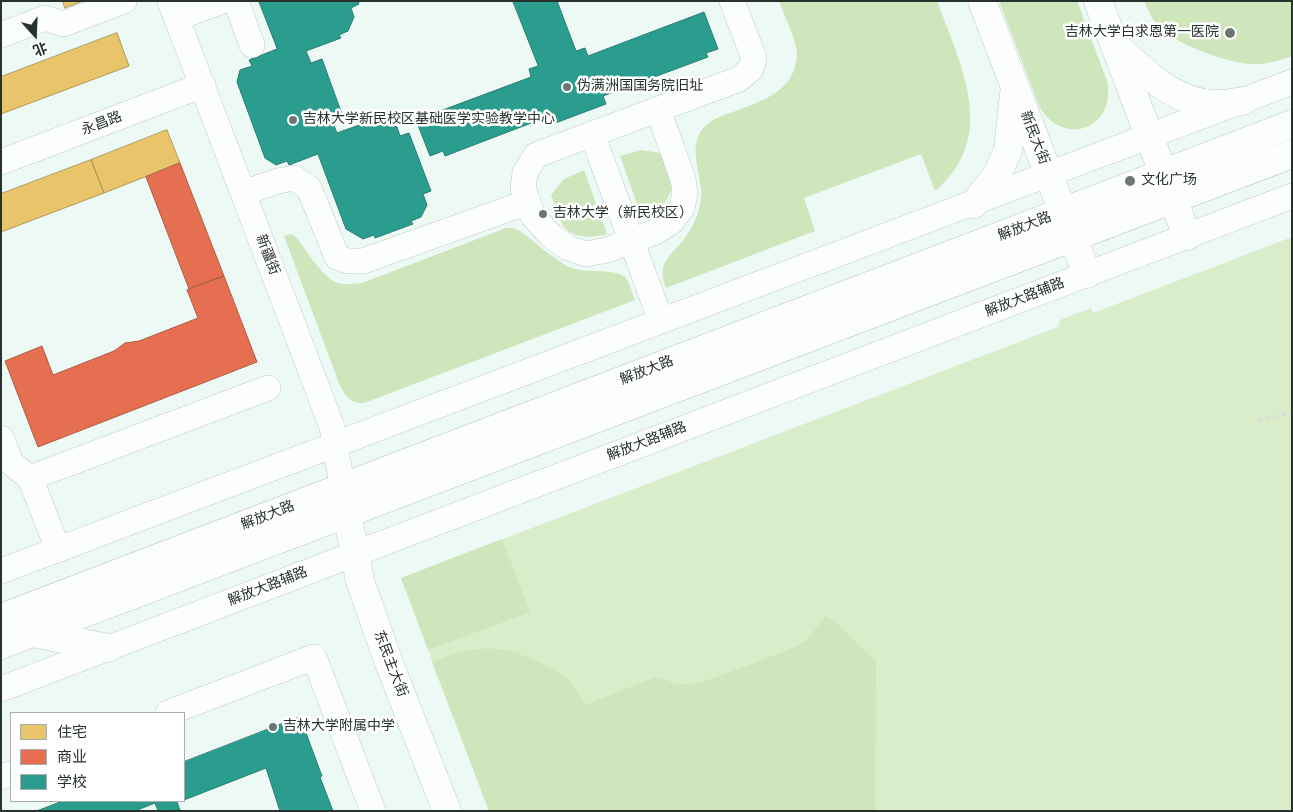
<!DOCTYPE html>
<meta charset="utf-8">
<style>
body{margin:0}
#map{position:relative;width:1293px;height:812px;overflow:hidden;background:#edf9f5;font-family:Jost,"Noto Sans SC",sans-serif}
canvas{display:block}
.frame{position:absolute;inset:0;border:2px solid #27312d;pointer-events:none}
.legend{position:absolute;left:10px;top:712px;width:175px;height:90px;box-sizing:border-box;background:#fff;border:1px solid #a9adab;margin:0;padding:6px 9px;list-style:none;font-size:15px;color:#27312d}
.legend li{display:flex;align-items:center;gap:10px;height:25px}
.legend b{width:25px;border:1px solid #a9adab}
.north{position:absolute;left:10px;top:10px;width:50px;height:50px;-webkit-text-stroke:4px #fff;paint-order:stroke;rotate:160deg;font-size:14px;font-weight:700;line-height:20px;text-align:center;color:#27312d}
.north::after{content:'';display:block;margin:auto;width:18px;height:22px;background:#27312d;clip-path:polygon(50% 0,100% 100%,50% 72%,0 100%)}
</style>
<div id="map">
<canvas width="1293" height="812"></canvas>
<div class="frame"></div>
<ul class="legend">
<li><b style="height:14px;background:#e9c46a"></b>住宅</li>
<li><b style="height:14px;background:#e76f51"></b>商业</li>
<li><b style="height:14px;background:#2a9d8f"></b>学校</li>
</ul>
<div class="north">北</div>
</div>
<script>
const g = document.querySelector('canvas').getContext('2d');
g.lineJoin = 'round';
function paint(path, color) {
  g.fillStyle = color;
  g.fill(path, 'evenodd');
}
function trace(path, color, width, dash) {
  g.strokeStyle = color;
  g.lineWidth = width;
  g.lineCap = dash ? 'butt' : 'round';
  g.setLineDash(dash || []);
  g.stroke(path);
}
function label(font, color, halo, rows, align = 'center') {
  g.font = font + ' Jost,"Noto Sans SC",sans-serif';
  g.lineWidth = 5;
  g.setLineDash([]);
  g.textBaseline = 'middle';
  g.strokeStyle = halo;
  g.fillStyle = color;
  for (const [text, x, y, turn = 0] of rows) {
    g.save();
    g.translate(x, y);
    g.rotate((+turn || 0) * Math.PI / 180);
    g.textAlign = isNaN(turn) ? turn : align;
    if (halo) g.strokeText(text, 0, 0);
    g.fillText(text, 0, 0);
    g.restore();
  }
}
paint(new Path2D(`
 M1292,237v574h-803l-88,-233 657,-251 1,-5 3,-3 29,-11 2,5z`), '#d9edca');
paint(new Path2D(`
 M779,1h158c24,65 62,136 -2,190l-14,-37 -117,44 11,33 -149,57c-10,-25 4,-31 18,-49 7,-9 12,-19 15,-30 9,-25 -13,-55 2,-78 7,-11 20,-15 32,-19 28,-11 62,-20 64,-57 0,-15 -13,-39 -18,-54z
 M999,1h78l30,80c10,47 -44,68 -68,25z
 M1144,1h148v55c-13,5 -28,9 -42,8 -25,-2 -76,-20 -93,-39 -5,-6 -9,-16 -13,-24z
 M641,150l20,3 11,36c-6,14 -14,25 -29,31l-23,-64z
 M584,170l23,64c-12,4 -33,5 -42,-6 -5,-5 -11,-26 -14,-33l13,-16z
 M506,228h7l7,3c15,11 30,25 47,35 16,9 50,1 59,12 4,6 6,15 9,22l-268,102c-14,4 -20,-4 -27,-16l-56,-150 7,-2 5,3c10,12 27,42 42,46 8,2 16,1 24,0z
 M502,539l28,73 -102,38 -27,-72z
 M826,616l11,8 39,37 -1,150h-386l-57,-149c43,-16 67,-20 109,1 10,5 21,11 30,19 6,5 9,16 14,23l71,-28 22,7 22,-1 86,-32 20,-10z`), '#cfe6bd');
const homes = new Path2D(`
 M63,1h20l-18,7z
 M117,33l12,33 -128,48v-37z
 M167,130l13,33 -76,30 -13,-33z
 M91,160l13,33 -103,39v-38z`);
paint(homes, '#e9c46a');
trace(homes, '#af9858', 1);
const shops = new Path2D(`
 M180,163l44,113 -35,13 -43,-112z
 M224,276l33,86 -219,85 -33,-86 37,-15 11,29 61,-24 11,-8 14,-2 59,-23 -11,-28z`);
paint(shops, '#e76f51');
trace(shops, '#ad5c46', 1);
const schools = new Path2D(`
 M259,1h99l1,3 -8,4 3,9 -6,14 -9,4 2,3 -35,13 5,12 11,-4 21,58 -11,4 5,12 36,-13 1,4 9,-3 14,6 3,9 9,-3 22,58 -8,3 4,11 -6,12 -10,4 2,3 -38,14 -1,-3 -11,4 -17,-10 -28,-75 -29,11 -2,-4 -11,4 -11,-7 -28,-76 3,-12 12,-4 -3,-6 28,-11z
 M513,1h44l19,50 9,-3 3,8 116,-44 14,37 -12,4 2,4 -105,39 3,8 -56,21 -3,-8 -102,39 -2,-5 -13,5 -14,-36 115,-43 -2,-8 9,-3z
 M300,717l22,59 -2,1 13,34h-53l-14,-43 -82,32v-38z
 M63,801h117l-3,1 3,8 -22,1 -3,-8 -20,8h-98z`);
paint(schools, '#2a9d8f');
trace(schools, '#297d72', 1);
const minor = new Path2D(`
 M170,1l162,426 14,81
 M236,1l16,44
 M177,18l45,-17
 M1,35l44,-17 18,6 61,-23
 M658,110l25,69 2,14 -3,15 -11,14 -16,10 -48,18 -21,4 -18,-6 -17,-12 -18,-20 -10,-28 2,-15 11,-18 203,-76 12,-10 3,-11 -22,-57
 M592,134l69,187
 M1,162l202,-77
 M243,193l35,-12 16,-3 15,10 28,69 11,4h15l165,-59
 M1,438l10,25 19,15
 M58,549l-28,-71 238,-90
 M1,571l1291,-489
 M1,689l1291,-493
 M168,713l146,-56 59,154
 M1,777l10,-3`);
const major = new Path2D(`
 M982,1l105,273
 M1098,1l89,235
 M1120,49c27,26 59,57 100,55 8,0 16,-2 23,-3
 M974,204l23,-29 11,-25 6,-56
 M347,513l13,68 29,82 58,148
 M1,618l1291,-494
 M33,633l75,15
 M1,645l1291,-491`);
trace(minor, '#bfcac6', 26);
trace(major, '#bfcac6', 29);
trace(new Path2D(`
 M1259,420l33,-7`), '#d9dddc', 3, [4, 4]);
trace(minor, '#fcfefe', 25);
trace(major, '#fcfefe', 28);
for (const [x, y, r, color] of [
 [1230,33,6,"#6c7773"],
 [567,87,5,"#6c7773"],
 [293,120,5,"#6c7773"],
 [1130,181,6,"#6c7773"],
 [543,214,5,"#6c7773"],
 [273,727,5,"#6c7773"]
]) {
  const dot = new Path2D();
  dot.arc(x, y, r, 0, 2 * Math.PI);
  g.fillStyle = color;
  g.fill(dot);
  trace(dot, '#fff', 2);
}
label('14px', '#27312d', '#fff', [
 ["吉林大学白求恩第一医院",1219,33,"right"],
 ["伪满洲国国务院旧址",577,87],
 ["吉林大学新民校区基础医学实验教学中心",303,120],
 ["文化广场",1141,181],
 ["吉林大学（新民校区）",553,214],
 ["吉林大学附属中学",283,727]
], 'left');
label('14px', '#27312d', '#fff', [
 ["永昌路",102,124,-21],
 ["新民大街",1034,138,69],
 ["解放大路",1025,227,-21],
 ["新疆街",267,255,69],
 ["解放大路辅路",1025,298,-21],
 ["解放大路",647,371,-21],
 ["解放大路辅路",647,442,-21],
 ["解放大路",268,516,-21],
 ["解放大路辅路",268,587,-21],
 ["东民主大街",390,664,69]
]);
</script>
